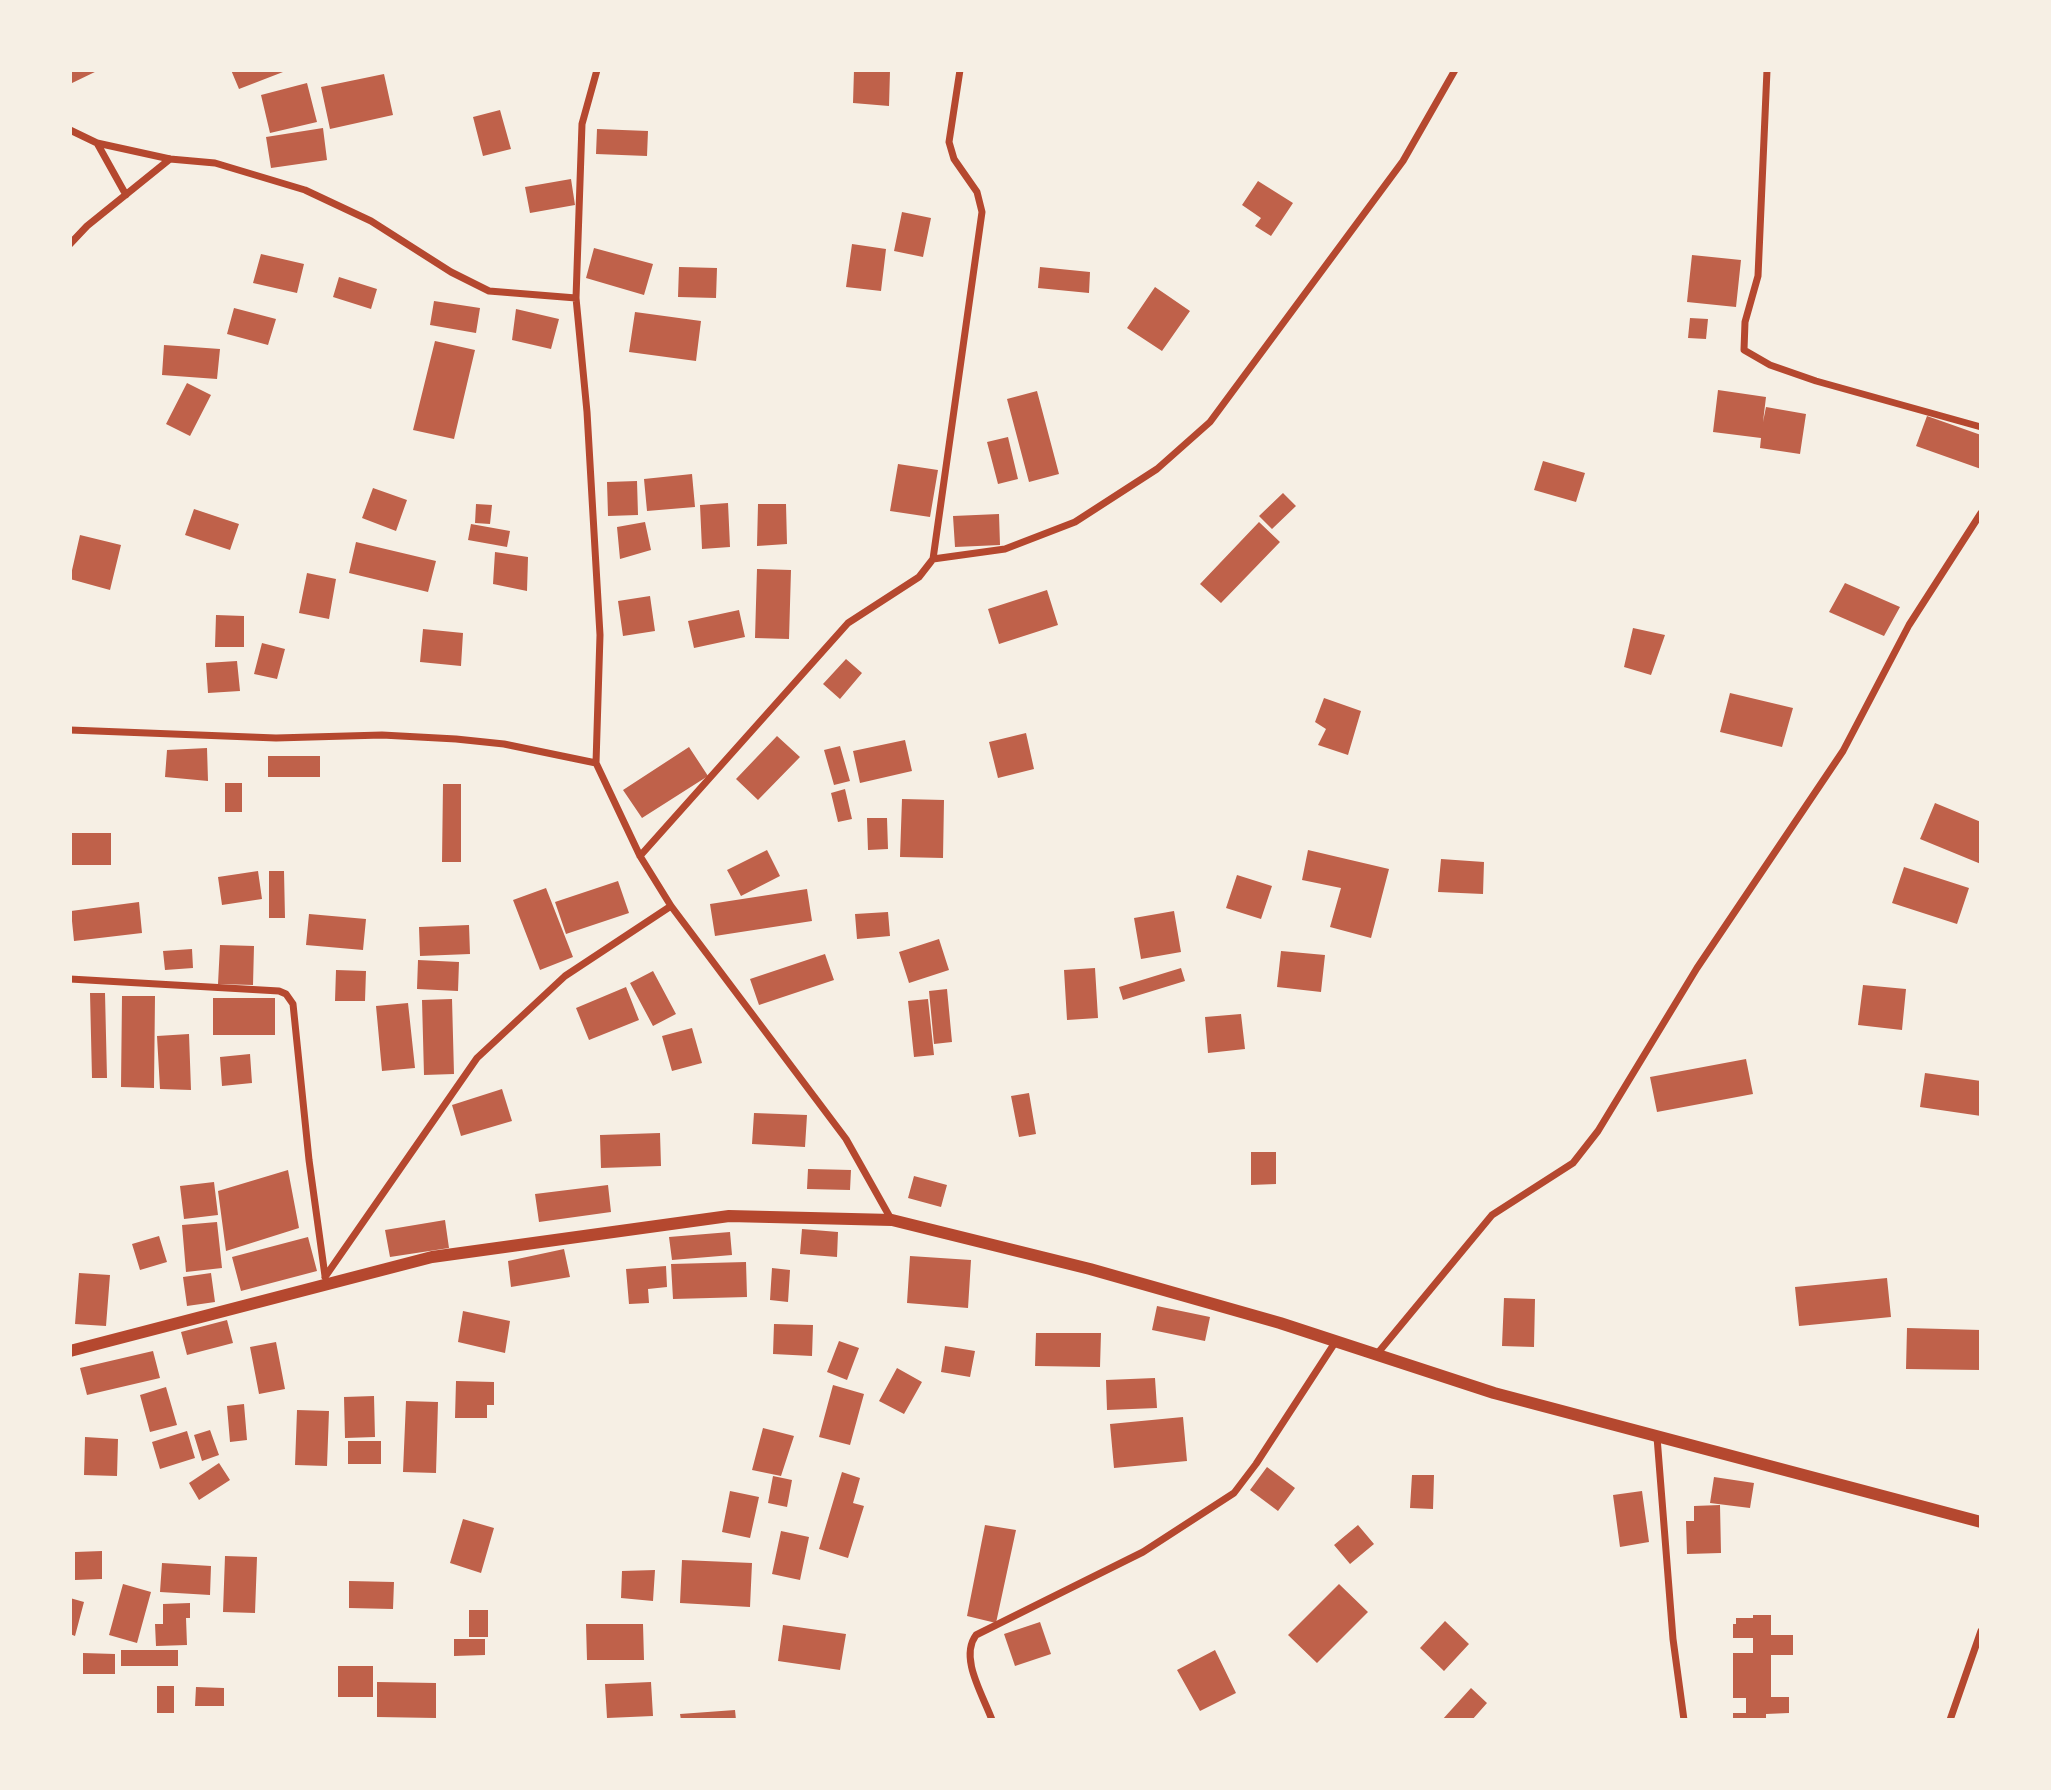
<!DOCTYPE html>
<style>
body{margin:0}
#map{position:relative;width:2051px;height:1790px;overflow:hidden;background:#f6efe4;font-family:Ubuntu,sans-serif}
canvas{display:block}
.frame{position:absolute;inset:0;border:72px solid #f6efe4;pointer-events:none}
</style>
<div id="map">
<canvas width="2051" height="1790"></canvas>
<div class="frame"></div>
</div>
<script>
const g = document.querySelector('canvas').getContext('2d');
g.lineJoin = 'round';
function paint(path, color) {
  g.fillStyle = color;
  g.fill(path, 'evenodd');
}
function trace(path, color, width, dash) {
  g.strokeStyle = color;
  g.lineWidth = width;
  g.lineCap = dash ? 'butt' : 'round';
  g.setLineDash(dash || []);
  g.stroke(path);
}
paint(new Path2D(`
 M70,70h29l-29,14z
 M231,70h51l1,2 -44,17z
 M854,70l36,1 -1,35 -36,-3z
 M384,74l9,41 -63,14 -9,-42z
 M307,83l10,39 -47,11 -9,-38z
 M500,110l11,39 -28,7 -10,-39z
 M323,128l4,32 -56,8 -5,-31z
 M597,129l51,2 -1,25 -51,-2z
 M571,179l4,26 -45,8 -5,-26z
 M1258,181l35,22 -22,33 -16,-10 6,-8 -19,-13z
 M902,212l29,6 -8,39 -29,-6z
 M852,244l34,5 -5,42 -35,-4z
 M594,248l59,16 -9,31 -58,-17z
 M261,254l43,10 -7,29 -44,-10z
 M1692,255l49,5 -5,47 -49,-5z
 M679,267l38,1 -1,30 -38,-1z
 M1040,267l50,5 -1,21 -51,-5z
 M339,277l38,12 -6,20 -38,-12z
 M1155,287l35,24 -28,40 -35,-23z
 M434,301l46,7 -4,25 -46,-8z
 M234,308l42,11 -8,26 -41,-11z
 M516,309l43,10 -8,30 -39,-9z
 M635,312l66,9 -5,40 -67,-9z
 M1690,318l18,1 -2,20 -18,-1z
 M435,341l40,9 -21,89 -41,-9z
 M164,345l56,4 -3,30 -55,-4z
 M187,383l24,12 -21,41 -24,-12z
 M1718,390l48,7 -3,25 3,-15 40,7 -6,40 -40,-6 1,-10 -48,-6z
 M1037,391l22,83 -30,8 -22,-83z
 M1927,416l54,19v34l-65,-23z
 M1008,437l10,42 -20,5 -11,-42z
 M1543,461l42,12 -9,29 -42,-12z
 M898,464l40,6 -8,47 -40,-6z
 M692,474l3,33 -48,4 -3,-32z
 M637,481l1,34 -30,1 -1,-34z
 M373,488l34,12 -11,31 -34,-13z
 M1283,493l13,13 -24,23 -13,-13z
 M728,503l2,44 -28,2 -2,-44z
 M476,504l16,1 -2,19 -15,-1z
 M758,504h28l1,40 -30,2z
 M194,509l45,15 -9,26 -45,-15z
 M999,514l1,31 -45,2 -2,-31z
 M645,522l6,28 -31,9 -3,-32z
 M1259,522l21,20 -59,61 -21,-19z
 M471,524l39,7 -3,16 -39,-7z
 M80,535l41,10 -11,45 -40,-11z
 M356,542l80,19 -8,31 -79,-19z
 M495,552l33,5 -1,34 -34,-7z
 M757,569l34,1 -2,69 -34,-1z
 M307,573l29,6 -7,40 -30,-6z
 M1845,583l55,24 -16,29 -55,-24z
 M1047,590l11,35 -59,19 -11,-35z
 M650,596l5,35 -32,5 -5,-35z
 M739,610l6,27 -51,11 -6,-27z
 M216,615l28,1v31h-29z
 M1633,628l32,7 -14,40 -27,-8z
 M423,629l40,4 -2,33 -41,-4z
 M262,643l23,6 -8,30 -23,-5z
 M846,659l16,14 -22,26 -17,-15z
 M237,661l3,30 -32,2 -2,-30z
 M1730,693l63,15 -11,39 -62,-15z
 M1324,698l37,13 -13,44 -30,-10 8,-16 -11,-7z
 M1026,733l8,36 -36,9 -9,-36z
 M777,736l23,21 -42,43 -22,-21z
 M905,740l7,31 -52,12 -7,-32z
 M840,746l10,35 -16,4 -10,-35z
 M689,747l19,29 -66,42 -19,-28z
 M207,748l1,33 -43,-4 2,-27z
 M268,756h52v21h-52z
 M225,783h17v29h-17z
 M443,784h18v78h-19z
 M845,789l7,30 -14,3 -7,-29z
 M902,799l42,1 -1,58 -43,-1z
 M1935,803l46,19v42l-61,-25z
 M867,818h20l1,31 -20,1z
 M70,833h41v32h-41z
 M767,850l13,26 -39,20 -14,-26z
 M1308,850l81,19 -18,69 -41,-11 11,-39 -39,-8z
 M1441,859l43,3 -1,32 -45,-2z
 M1904,867l65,21 -12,36 -65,-21z
 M258,871l4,28 -40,6 -4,-28z
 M269,871h15l1,47h-16z
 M1237,875l35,11 -11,33 -35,-11z
 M618,881l11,32 -63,21 -11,-32z
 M546,888l27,69 -33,13 -27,-70z
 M807,889l5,32 -97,15 -5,-32z
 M139,902l3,31 -68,8 -3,-30z
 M1174,911l7,41 -40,7 -7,-41z
 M888,912l2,24 -33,3 -2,-25z
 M309,914l57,5 -3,31 -57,-5z
 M469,925l1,29 -50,2 -1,-29z
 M939,939l10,31 -40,13 -10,-31z
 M220,945l34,1 -1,39 -35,-1z
 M192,949l1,19 -28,2 -2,-19z
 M1281,951l44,4 -4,37 -44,-5z
 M825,954l9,26 -75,25 -9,-26z
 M418,960l41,2 -1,29 -41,-2z
 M1095,968l3,50 -31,2 -3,-50z
 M1181,968l4,13 -62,19 -4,-13z
 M336,970l30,1 -1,30h-30z
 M653,971l23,43 -23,12 -23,-43z
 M1863,985l43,4 -4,41 -44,-5z
 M626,987l13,33 -50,20 -13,-32z
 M947,989l5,53 -18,2 -5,-53z
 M90,993h15l2,85h-15z
 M122,996h33l-1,92 -33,-1z
 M213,998h62v37h-62z
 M452,999l2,75 -30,1 -2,-75z
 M928,999l6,56 -20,2 -6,-56z
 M408,1003l7,65 -33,3 -6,-65z
 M1241,1014l4,35 -37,4 -3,-36z
 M692,1028l10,35 -30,8 -10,-35z
 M189,1034l2,56 -31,-1 -3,-53z
 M250,1054l2,29 -30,3 -2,-29z
 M1746,1059l7,35 -96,18 -7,-35z
 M1925,1073l56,8v35l-61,-9z
 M502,1089l10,32 -51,15 -9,-31z
 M1029,1093l7,41 -17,3 -8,-41z
 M754,1113l53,2 -2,32 -53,-3z
 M660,1133l1,33 -60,2 -1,-33z
 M1251,1152h25v32l-25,1z
 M808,1169l43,1 -1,20 -43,-1z
 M288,1170l11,58 -73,23 -8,-60z
 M914,1176l33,9 -6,22 -33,-9z
 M214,1182l4,33 -34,4 -4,-33z
 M608,1185l3,27 -72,10 -4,-28z
 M445,1220l4,28 -59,9 -5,-27z
 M217,1222l5,46 -36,4 -4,-47z
 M802,1229l36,3 -1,25 -37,-3z
 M730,1232l2,23 -60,5 -3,-23z
 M159,1236l8,26 -27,8 -8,-26z
 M308,1237l9,34 -76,20 -9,-34z
 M564,1249l6,28 -59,10 -3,-26z
 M910,1256l61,4 -3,48 -61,-5z
 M746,1262l1,35 -74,2 -2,-35z
 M666,1266l1,21 -19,2 1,14 -20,1 -3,-35z
 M772,1268l18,2 -2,32 -18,-2z
 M79,1273l31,2 -4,51 -31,-2z
 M211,1273l4,29 -28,4 -4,-29z
 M1887,1278l4,39 -92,9 -4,-39z
 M1504,1298l31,1 -1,48 -32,-1z
 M1157,1306l53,11 -5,24 -53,-11z
 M463,1311l47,10 -5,32 -47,-11z
 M227,1320l6,23 -46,12 -6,-23z
 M774,1324l39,1 -1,31 -39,-2z
 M1907,1328l74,2v40l-75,-1z
 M1036,1333h65l-1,34 -65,-1z
 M839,1341l20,7 -12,32 -20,-8z
 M276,1342l9,47 -26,5 -9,-47z
 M945,1346l30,5 -5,26 -29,-5z
 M153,1351l7,27 -73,17 -7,-27z
 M897,1368l25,14 -18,32 -25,-13z
 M1155,1378l2,30 -50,2 -1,-30z
 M456,1381l38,1v23h-7v13h-32z
 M833,1385l31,9 -14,51 -31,-8z
 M166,1387l11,38 -27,7 -10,-37z
 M374,1396l1,41 -30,1 -1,-41z
 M406,1401l32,1 -2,71 -33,-1z
 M244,1404l3,36 -17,2 -3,-36z
 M297,1410l32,1 -2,55 -32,-1z
 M1183,1417l4,44 -73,7 -4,-44z
 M763,1428l31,8 -13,40 -29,-6z
 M210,1430l9,25 -17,6 -8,-26z
 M187,1431l8,27 -35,11 -8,-27z
 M85,1437l33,2 -1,37 -33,-1z
 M348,1441h33v23h-33z
 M219,1463l11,17 -31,20 -10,-17z
 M1267,1467l28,21 -17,23 -28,-21z
 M842,1472l18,6 -7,25 11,3 -16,52 -29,-9z
 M1412,1475h22l-1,34 -23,-1z
 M773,1476l19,4 -5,27 -19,-4z
 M1714,1477l40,6 -4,25 -40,-5z
 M730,1491l29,6 -9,41 -28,-6z
 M1642,1491l7,51 -29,5 -7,-52z
 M1720,1505l1,48 -34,1 -1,-33h8v-15z
 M463,1519l31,9 -13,45 -31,-10z
 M985,1525l31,5 -20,93 -29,-7z
 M1358,1525l16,19 -24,20 -16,-19z
 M781,1531l28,6 -9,43 -28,-6z
 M102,1551v28l-27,1v-28z
 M225,1556l32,1 -2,56 -32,-1z
 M682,1560l70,3 -2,44 -70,-4z
 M162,1563l49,3 -1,29 -50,-3z
 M655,1570l-2,31 -32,-3 1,-27z
 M349,1581l45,1 -1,27 -44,-1z
 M123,1584l28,8 -14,51 -28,-8z
 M1339,1584l29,28 -51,51 -29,-28z
 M70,1598l14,4 -9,34 -5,-2z
 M190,1603v15h-4l1,27 -31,1 -1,-22h8v-20z
 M469,1610h19v27h-19z
 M1753,1615h18v20h22v20h-22v42h18v16l-23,1v6h-33v-7h13v-15h-13v-45h20v-15h-20v-14h3v-6h17z
 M1445,1621l24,23 -25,27 -24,-23z
 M1040,1622l11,32 -36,12 -11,-32z
 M586,1624h57l1,36h-57z
 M783,1625l63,9 -6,36 -62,-9z
 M454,1639h31v16l-31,1z
 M121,1650h57v16h-57z
 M1215,1650l21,43 -36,18 -23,-41z
 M83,1653l32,1v20h-32z
 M338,1666h35v31h-35z
 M377,1682l59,1v35l-59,-1z
 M651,1682l2,34 -46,2 -2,-34z
 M157,1686h17v27h-17z
 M196,1687l28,1v18h-29z
 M1471,1688l16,15 -15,17h-30z
 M735,1710l1,10h-55l-1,-6z`), '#bf614a');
trace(new Path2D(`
 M597,70l-15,54 -6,174 11,114 13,223 -4,128 44,93 31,50 175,233 45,80
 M1767,70l-9,206 -13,46 -1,28 26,15 46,16 165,46
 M70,130l27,13 73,16 45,4 90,27 66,31 80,51 38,19 87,7
 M97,143l29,52
 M70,244l17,-18 83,-67
 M933,559l72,-10 70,-27 82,-53 53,-47 193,-261 52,-91
 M70,730l206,8 106,-3 74,4 48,5 92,19
 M640,856l208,-233 71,-46 14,-18 49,-347 -5,-20 -23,-33 -5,-17 11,-72
 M70,979l209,12 7,3 7,10 16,156 16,116
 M325,1277l152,-219 88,-82 106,-70
 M1377,1354l115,-139 81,-52 25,-32 99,-163 146,-217 66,-126 72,-112
 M1657,1437l16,202 11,81
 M992,1720c-9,-25 -33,-62 -16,-85l167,-83 91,-59 22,-29 80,-123
 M1950,1720l31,-89`), '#b5482f', 7);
trace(new Path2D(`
 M70,1351l362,-94 297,-41 163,4 198,49 190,54 214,70 487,129`), '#b5482f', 12);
</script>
